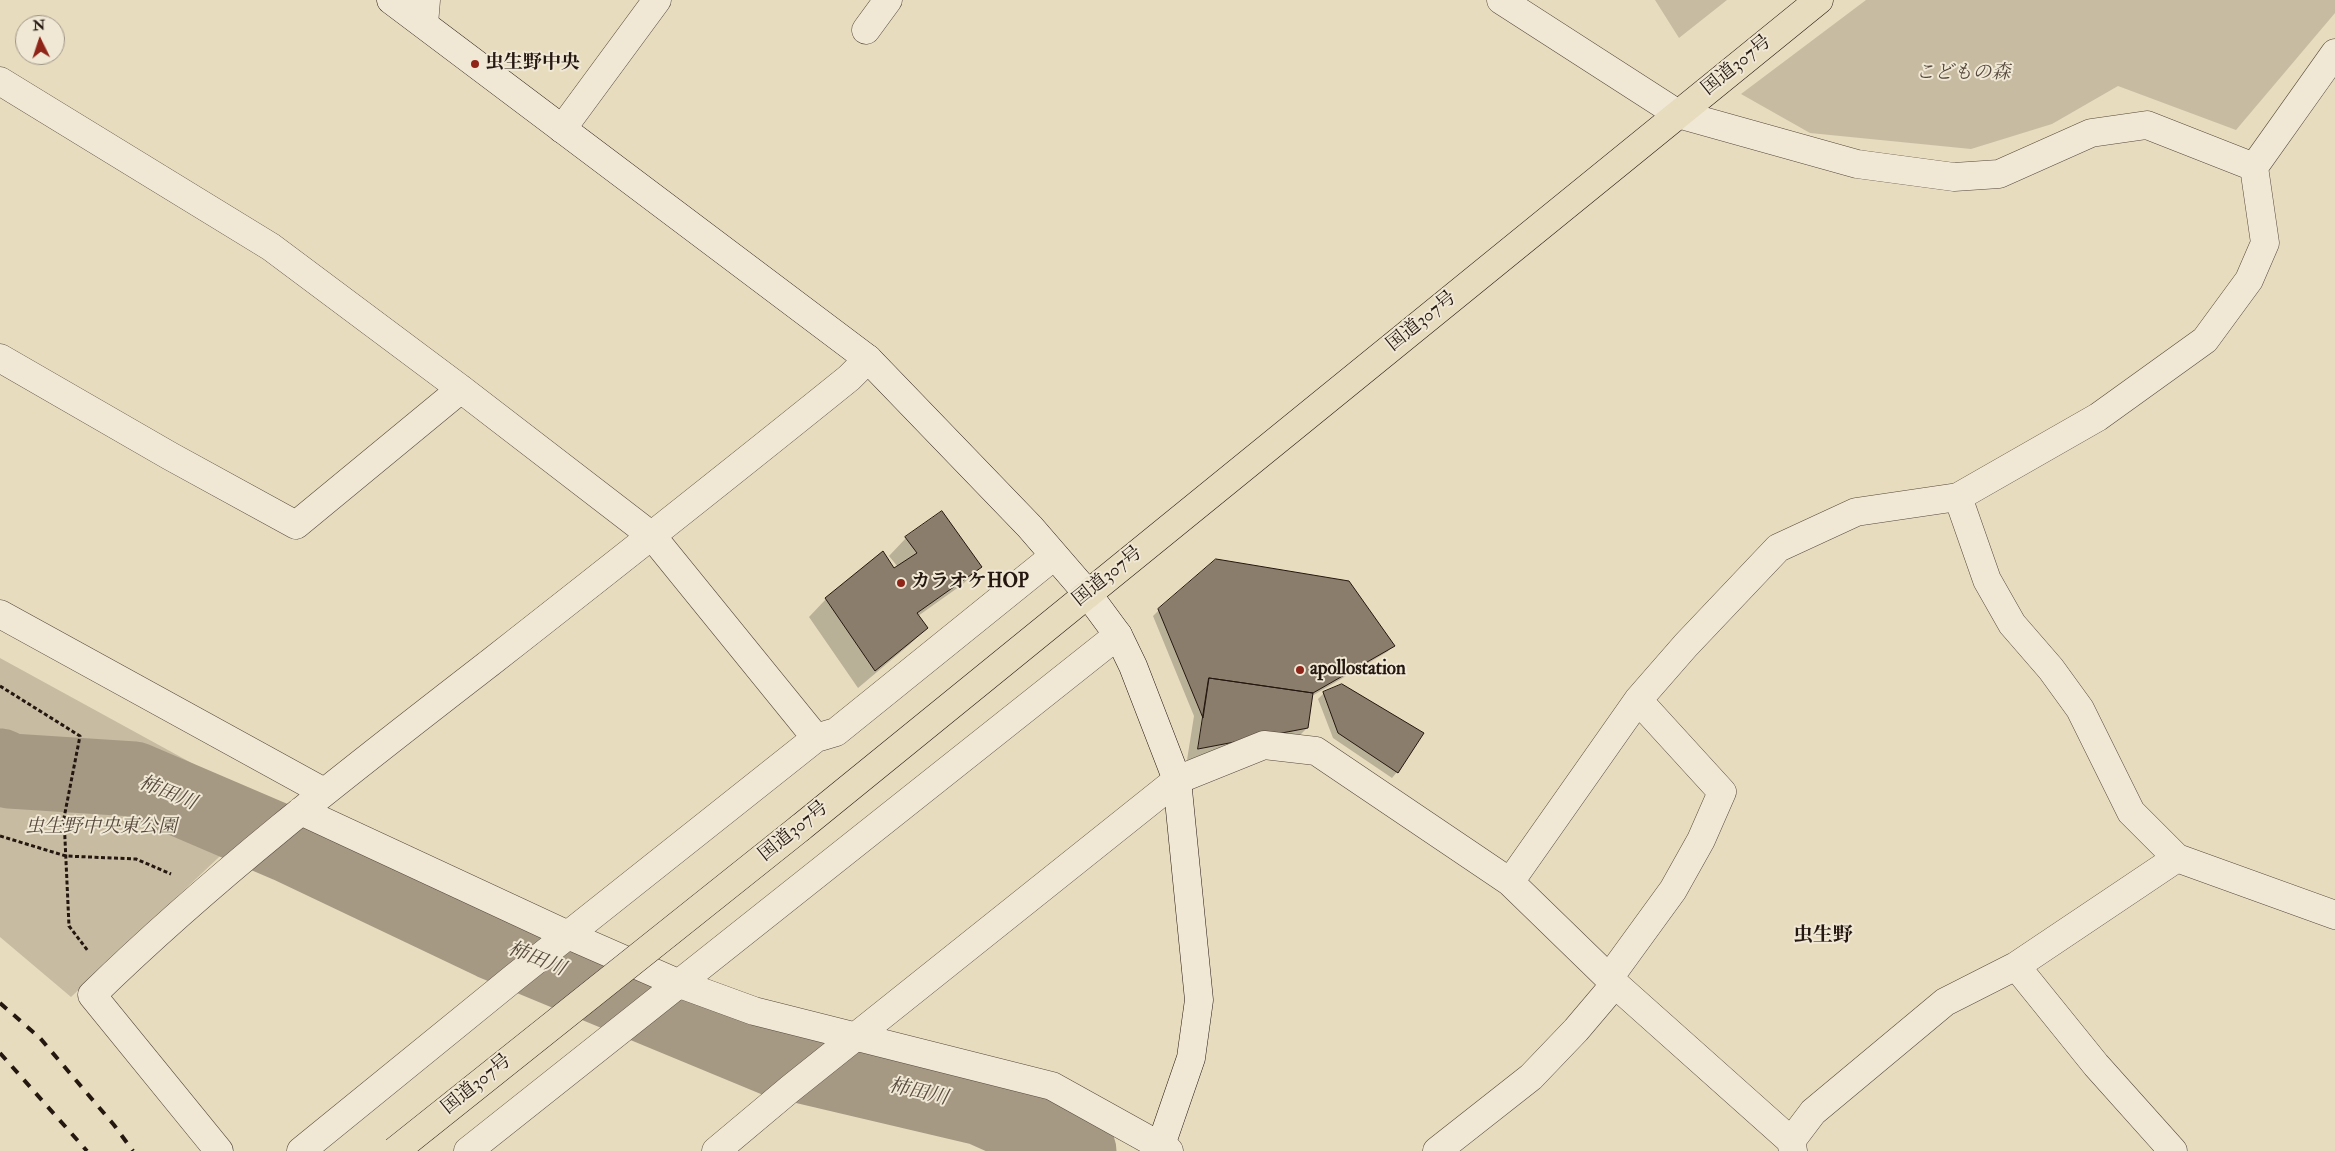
<!DOCTYPE html>
<meta charset="utf-8">
<style>
body{margin:0}
#map{position:relative;width:2335px;height:1151px;overflow:hidden;background:#e8dcbf;font-family:"IM FELL Double Pica",serif}
canvas{display:block}
.north{position:absolute;left:15px;top:15px;width:50px;height:50px;box-sizing:border-box;background:#f0e8d5;border:1px solid #9e9486;border-radius:50%;rotate:356deg;font-size:14px;font-weight:700;line-height:20px;text-align:center;color:#241710}
.north::after{content:'';display:block;margin:auto;width:18px;height:22px;background:#8f2418;clip-path:polygon(50% 0,100% 100%,50% 72%,0 100%)}
</style>
<div id="map">
<canvas width="2335" height="1151"></canvas>
<div class="north">N</div>
</div>
<script>
const g = document.querySelector('canvas').getContext('2d');
g.lineJoin = 'round';
function paint(path, color) {
  g.fillStyle = color;
  g.fill(path, 'evenodd');
}
function trace(path, color, width, dash) {
  g.strokeStyle = color;
  g.lineWidth = width;
  g.lineCap = dash ? 'butt' : 'round';
  g.setLineDash(dash || []);
  g.stroke(path);
}
function label(font, color, halo, rows, align = 'center') {
  g.font = font + ' "IM FELL Double Pica","Noto Serif JP",serif';
  g.lineWidth = 4;
  g.setLineDash([]);
  g.textBaseline = 'middle';
  g.strokeStyle = halo;
  g.fillStyle = color;
  for (const [text, x, y, turn = 0] of rows) {
    g.save();
    g.translate(x, y);
    g.rotate((+turn || 0) * Math.PI / 180);
    g.textAlign = isNaN(turn) ? turn : align;
    if (halo) g.strokeText(text, 0, 0);
    g.fillText(text, 0, 0);
    g.restore();
  }
}
paint(new Path2D(`
 M1655,0h72l-48,38z
 M1866,0h469v13l-99,117 -118,-44 -66,38 -81,25 -161,-16 -69,-39z
 M0,658l272,149 -201,190 -71,-60z`), '#c7bba1');
paint(new Path2D(`
 M906,538l74,29 -17,17 -45,32 9,12 -18,17 -51,43 -49,-71 17,-18 72,-32 -9,-11z
 M1159,610l234,36 -6,6 -75,44 -5,32 -12,12 -108,20 7,-44 -41,-100z
 M1324,693l73,79 -5,6 -59,-40 -15,-39z`), '#0003');
trace(new Path2D(`
 M0,766l10,5 124,8 154,66 204,97 285,118 204,48 98,43`), '#a59984', 75);
const building = new Path2D(`
 M942,511l40,56 -65,46 11,15 -53,43 -50,-73 58,-47 11,17 23,-15 -12,-16z
 M1216,559l133,22 46,65 -82,47 -104,-15 -6,40 -45,-109z
 M1209,678l104,15 -5,35 -110,21z
 M1342,684l82,49 -26,40 -60,-40 -15,-41z`);
paint(building, '#8a7d6b');
trace(building, '#241710', 1);
const street = new Path2D(`
 M1501,0l177,114 179,50 97,13 45,-3 92,-41 56,-8 107,42
 M424,24l2,-24
 M866,30l22,-30
 M0,81l271,166 190,142 191,147 164,202 -301,239 -214,174
 M562,129l95,-129
 M0,358l170,98 126,69 165,-136
 M1958,497l29,83 25,44 39,45 29,40 51,103 46,46
 M0,614l324,178
 M816,738l20,-6 218,-176
 M301,811l267,124 112,49 74,27 298,75 117,65
 M1510,882l128,-182 48,-55 92,-97 78,-36 102,-15 140,-80 107,-77 44,-60 16,-37 -11,-76 81,-114
 M2016,966l80,99 77,86
 M1609,978l64,-88 28,-50 21,-48 -84,-92
 M1791,1141l22,-29 132,-110 71,-36 161,-108 158,57
 M219,1151l-127,-156c124,-121 262,-227 399,-333 120,-94 239,-188 358,-284l19,-19
 M468,1151l650,-516
 M716,1151l74,-62 387,-309 87,-35 52,6 194,131 105,102 176,157 2,10
 M1437,1151l94,-74 45,-47 39,-46`);
const secondary = new Path2D(`
 M391,0l477,359 162,168 57,66 31,42 15,31 44,114 22,220 -8,58 -32,93`);
const highway = new Path2D(`
 M800,828l1019,-828`);
trace(street, '#55483c', 29);
trace(secondary, '#241710', 29);
trace(highway, '#241710', 29);
trace(new Path2D(`
 M0,686l80,50 -16,82 5,108 19,25
 M0,836l66,20 70,3 35,15`), '#241710', 3, [4, 2.5]);
trace(street, '#f0e8d5', 28);
trace(secondary, '#f0e8d5', 28);
trace(highway, '#e8dcbf', 28);
trace(new Path2D(`
 M0,1003l40,35 74,87 19,26
 M0,1053l87,98`), '#241710', 4, [9, 9]);
const highwayBridge = new Path2D(`
 M395,1151l405,-323`);
trace(highwayBridge, '#241710', 29, []);
trace(highwayBridge, '#e8dcbf', 28);
for (const [x, y, r, color] of [
 [475,64,5,"#8f2418"],
 [901,583,5,"#8f2418"],
 [1300,670,5,"#8f2418"]
]) {
  const dot = new Path2D();
  dot.arc(x, y, r, 0, 2 * Math.PI);
  g.fillStyle = color;
  g.fill(dot);
  trace(dot, '#f0e8d5', 2);
}
label('bold 19px', '#241710', '#f0e8d5', [
 ["虫生野中央",485,64],
 ["カラオケHOP",911,583],
 ["apollostation",1310,670]
], 'left');
label('19px', '#241710', '#f0e8d5', [
 ["国道307号",1737,66,-39],
 ["国道307号",1422,322,-39],
 ["国道307号",1108,577,-39],
 ["国道307号",794,832,-39],
 ["国道307号",477,1085,-39]
]);
label('italic 19px', '#55483c', '#f0e8d5', [
 ["こどもの森",1963,74],
 ["虫生野中央東公園",101,828]
]);
label('italic 20px', '#584b3e', '#f0e8d5', [
 ["柿田川",167,794,22],
 ["柿田川",536,960,22],
 ["柿田川",918,1093,13]
]);
label('bold 20px', '#241710', '#f0e8d5', [
 ["虫生野",1823,937]
]);
</script>
